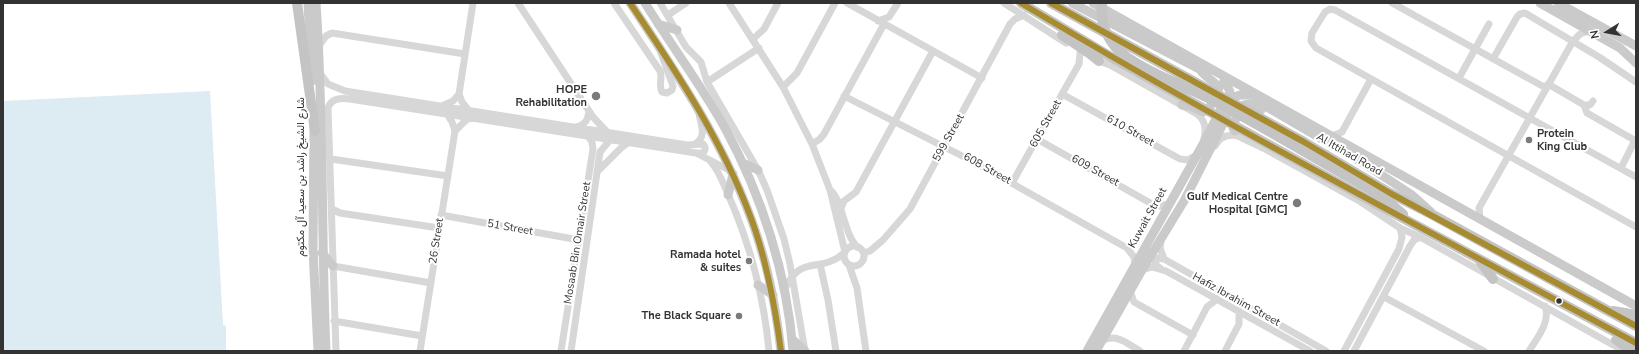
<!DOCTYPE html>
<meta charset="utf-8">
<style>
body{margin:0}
#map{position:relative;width:1639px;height:354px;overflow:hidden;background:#fff;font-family:"Nunito Sans",sans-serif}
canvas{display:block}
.frame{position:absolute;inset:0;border:4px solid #333;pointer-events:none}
.north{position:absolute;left:1587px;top:12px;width:40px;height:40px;-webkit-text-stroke:3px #fff;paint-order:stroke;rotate:259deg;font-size:11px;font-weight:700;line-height:16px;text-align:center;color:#333}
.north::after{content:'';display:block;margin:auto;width:14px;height:18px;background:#333;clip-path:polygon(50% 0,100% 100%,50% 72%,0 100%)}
</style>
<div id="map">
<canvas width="1639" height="354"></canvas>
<div class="frame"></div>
<div class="north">N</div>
</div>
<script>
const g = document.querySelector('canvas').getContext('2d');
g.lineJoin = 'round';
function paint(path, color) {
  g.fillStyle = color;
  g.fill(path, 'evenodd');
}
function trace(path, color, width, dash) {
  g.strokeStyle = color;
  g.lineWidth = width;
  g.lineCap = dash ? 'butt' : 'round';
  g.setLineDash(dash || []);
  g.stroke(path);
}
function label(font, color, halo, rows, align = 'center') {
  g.font = font + ' "Nunito Sans",Vazirmatn,sans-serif';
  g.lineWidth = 4;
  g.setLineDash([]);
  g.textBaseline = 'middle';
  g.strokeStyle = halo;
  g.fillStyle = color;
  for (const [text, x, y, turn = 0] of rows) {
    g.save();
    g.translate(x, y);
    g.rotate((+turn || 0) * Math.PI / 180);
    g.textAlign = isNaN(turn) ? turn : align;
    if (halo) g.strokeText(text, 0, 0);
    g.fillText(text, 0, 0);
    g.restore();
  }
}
paint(new Path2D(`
 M210,91l13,234 3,1v25h-223v-250z`), '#ddebf3');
trace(new Path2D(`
 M518,3l75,114 14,15
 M614,3l46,68c3,7 -2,14 2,21l5,1 5,-3 1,-4 -12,-33
 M660,3l26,44 15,15 6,20 51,88 9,20 17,49 6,25 15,87
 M729,3l54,84 29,57 18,46 15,62
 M847,3l135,75
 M1004,3l62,40
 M1392,3l154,85
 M668,15l18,-12
 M878,21l11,-4 9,-14
 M753,39l11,-10 14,-26
 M319,46l7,-10 6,-3 133,21
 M1493,59l24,-42 3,-3 5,-1 74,44 37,25
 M1096,60l14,5 87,49c9,7 9,15 7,25
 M320,73l8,11 17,7 342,54 16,-1 2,3v3l-2,3h-6
 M1459,78l30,-54
 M707,82l52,-34
 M1548,84l36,21h6l3,-4
 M783,87l14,-14 38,-70
 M459,94l3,8 7,9
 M1062,94l118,65 8,1 10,-6
 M844,96l130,66 153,86 7,9 1,6
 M1584,105l3,8 49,28
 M442,106l11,-5 6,-7 14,-91
 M576,127c9,-2 12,-7 13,-16
 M455,131l9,-9 7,-5
 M1332,136l10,-4 29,-53
 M1037,139l115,65 8,2 9,-2
 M695,144c13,-8 5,-20 4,-31
 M812,144l8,-5 4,-5 60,-110
 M1215,146l5,-7 6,-3 8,-1 6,2 23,11 98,54 39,26 20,9 204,114
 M331,159l117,17
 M711,162c8,9 12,21 17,32 22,50 36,103 41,157
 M1621,168l14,-28
 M598,171l23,-23 7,-5
 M1636,177l-301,-167 -5,-1 -5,3 -13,21 -1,8 5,7 320,179
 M1012,183l67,-119 1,-11
 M830,190c13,10 13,42 27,57
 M332,209l8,4 99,15
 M840,211l4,-10 12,-9 77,-141
 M441,215l138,25
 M1480,219l-1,-11 94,-167 7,-7 9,-3
 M1161,241l-1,7 4,11 162,92
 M844 256a10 10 0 1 1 20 0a10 10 0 1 1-20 0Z
 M864,253l6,-2 13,-11 27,-31 100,-185 5,-5 9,-4
 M820,264l8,36 8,51
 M849,265l8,23 9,63
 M333,266l98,17
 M1161,269l-5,-4 -1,-5 3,-2 6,1
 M1142,270l10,-3 14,4 144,80
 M1130,291l4,11 59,33
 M784,292c15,-40 36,-17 60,-39
 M1384,297l100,54
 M334,321l88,15
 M1102,341c15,-8 24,2 38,10
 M336,351l-8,-243c3,-10 13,-10 22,-9l346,54 35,18
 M420,351l35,-220 -3,-9 -5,-8
 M561,351l32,-202 -1,-7 -4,-6
 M571,351l29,-199 10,-12
 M1184,351l23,-44 10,-8
 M1225,351l14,-27v-13
 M1344,351l55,-102 3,-12 -2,-9
 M1354,351l56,-105 4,-6 6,-3
 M1529,351c8,-13 22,-29 16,-45`), '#d7d7d7', 7);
trace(new Path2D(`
 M308,3l4,78
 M316,3c8,116 5,232 10,348
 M630,3c52,78 106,158 132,249 10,33 15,66 19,99
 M645,3c26,42 56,82 80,125 37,68 62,146 68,223
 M1072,3l135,70
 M1093,3l543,303
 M1540,3l80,45 16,15
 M1558,3l78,43
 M658,24l19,6
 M1255,100l105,61 52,34 19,17
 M1182,105l8,1 13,6 6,-3 10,-21c-4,-7 -13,-10 -18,-17
 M314,124l-1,126 5,101
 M1235,131l-2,-3v-4l11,-19 6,-1 11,6
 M743,163l15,7
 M728,195l5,-21
 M322,253l11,13
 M758,285l15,10
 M792,339l13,12
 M1087,351l115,-205 20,-39 9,-9 9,-3h8
 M1096,351l46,-81 42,-69 46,-91c3,-11 1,-20 -6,-29`), '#cacaca', 9);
trace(new Path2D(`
 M297,3l18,128
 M1021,3l95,57 253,140 267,143
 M1051,3l253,139 86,51 43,22 203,111
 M1102,3c-2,16 3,32 14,45 20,20 69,38 96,52 54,28 105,60 158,89l15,10 18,15
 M1062,35l27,18 10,8
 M1480,261l13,18
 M1613,311l23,4
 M1616,340l16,11`), '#c4c4c4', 10);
trace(new Path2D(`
 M630,3c46,68 92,137 121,215 16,43 24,88 30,133
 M1021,3c201,121 409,229 615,340
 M1051,3l253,139 86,51 246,133`), '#a78b30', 6);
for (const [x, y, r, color] of [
 [596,96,5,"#7a7a7a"],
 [1529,140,4,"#7a7a7a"],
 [1297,203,5,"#7a7a7a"],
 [749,261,4,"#7a7a7a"],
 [1559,301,3.5,"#333"],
 [739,316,4,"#7a7a7a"]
]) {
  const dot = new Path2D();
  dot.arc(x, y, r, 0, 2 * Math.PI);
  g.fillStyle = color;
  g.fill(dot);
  trace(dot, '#fff', 1.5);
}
label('bold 11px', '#333', '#fff', [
 ["HOPE",587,90],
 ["Rehabilitation",587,103],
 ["Protein",1537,134,"left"],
 ["King Club",1537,147,"left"],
 ["Gulf Medical Centre",1288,197],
 ["Hospital [GMC]",1288,210],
 ["Ramada hotel",741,255],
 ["& suites",741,268],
 ["The Black Square",731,316]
], 'right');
label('11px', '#333', '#fff', [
 ["605 Street",1046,124,-61],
 ["610 Street",1130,131,29],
 ["599 Street",949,138,-61],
 ["Al Ittihad Road",1349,155,30],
 ["608 Street",987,169,29],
 ["609 Street",1095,171,29],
 ["شارع الشيخ راشد بن سعيد آل مكتوم",301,177,-90],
 ["Kuwait Street",1148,218,-61],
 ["51 Street",510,228,10],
 ["26 Street",437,241,-81],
 ["Mosaab Bin Omair Street",578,243,-81],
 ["Hafiz Ibrahim Street",1236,300,29]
]);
</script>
